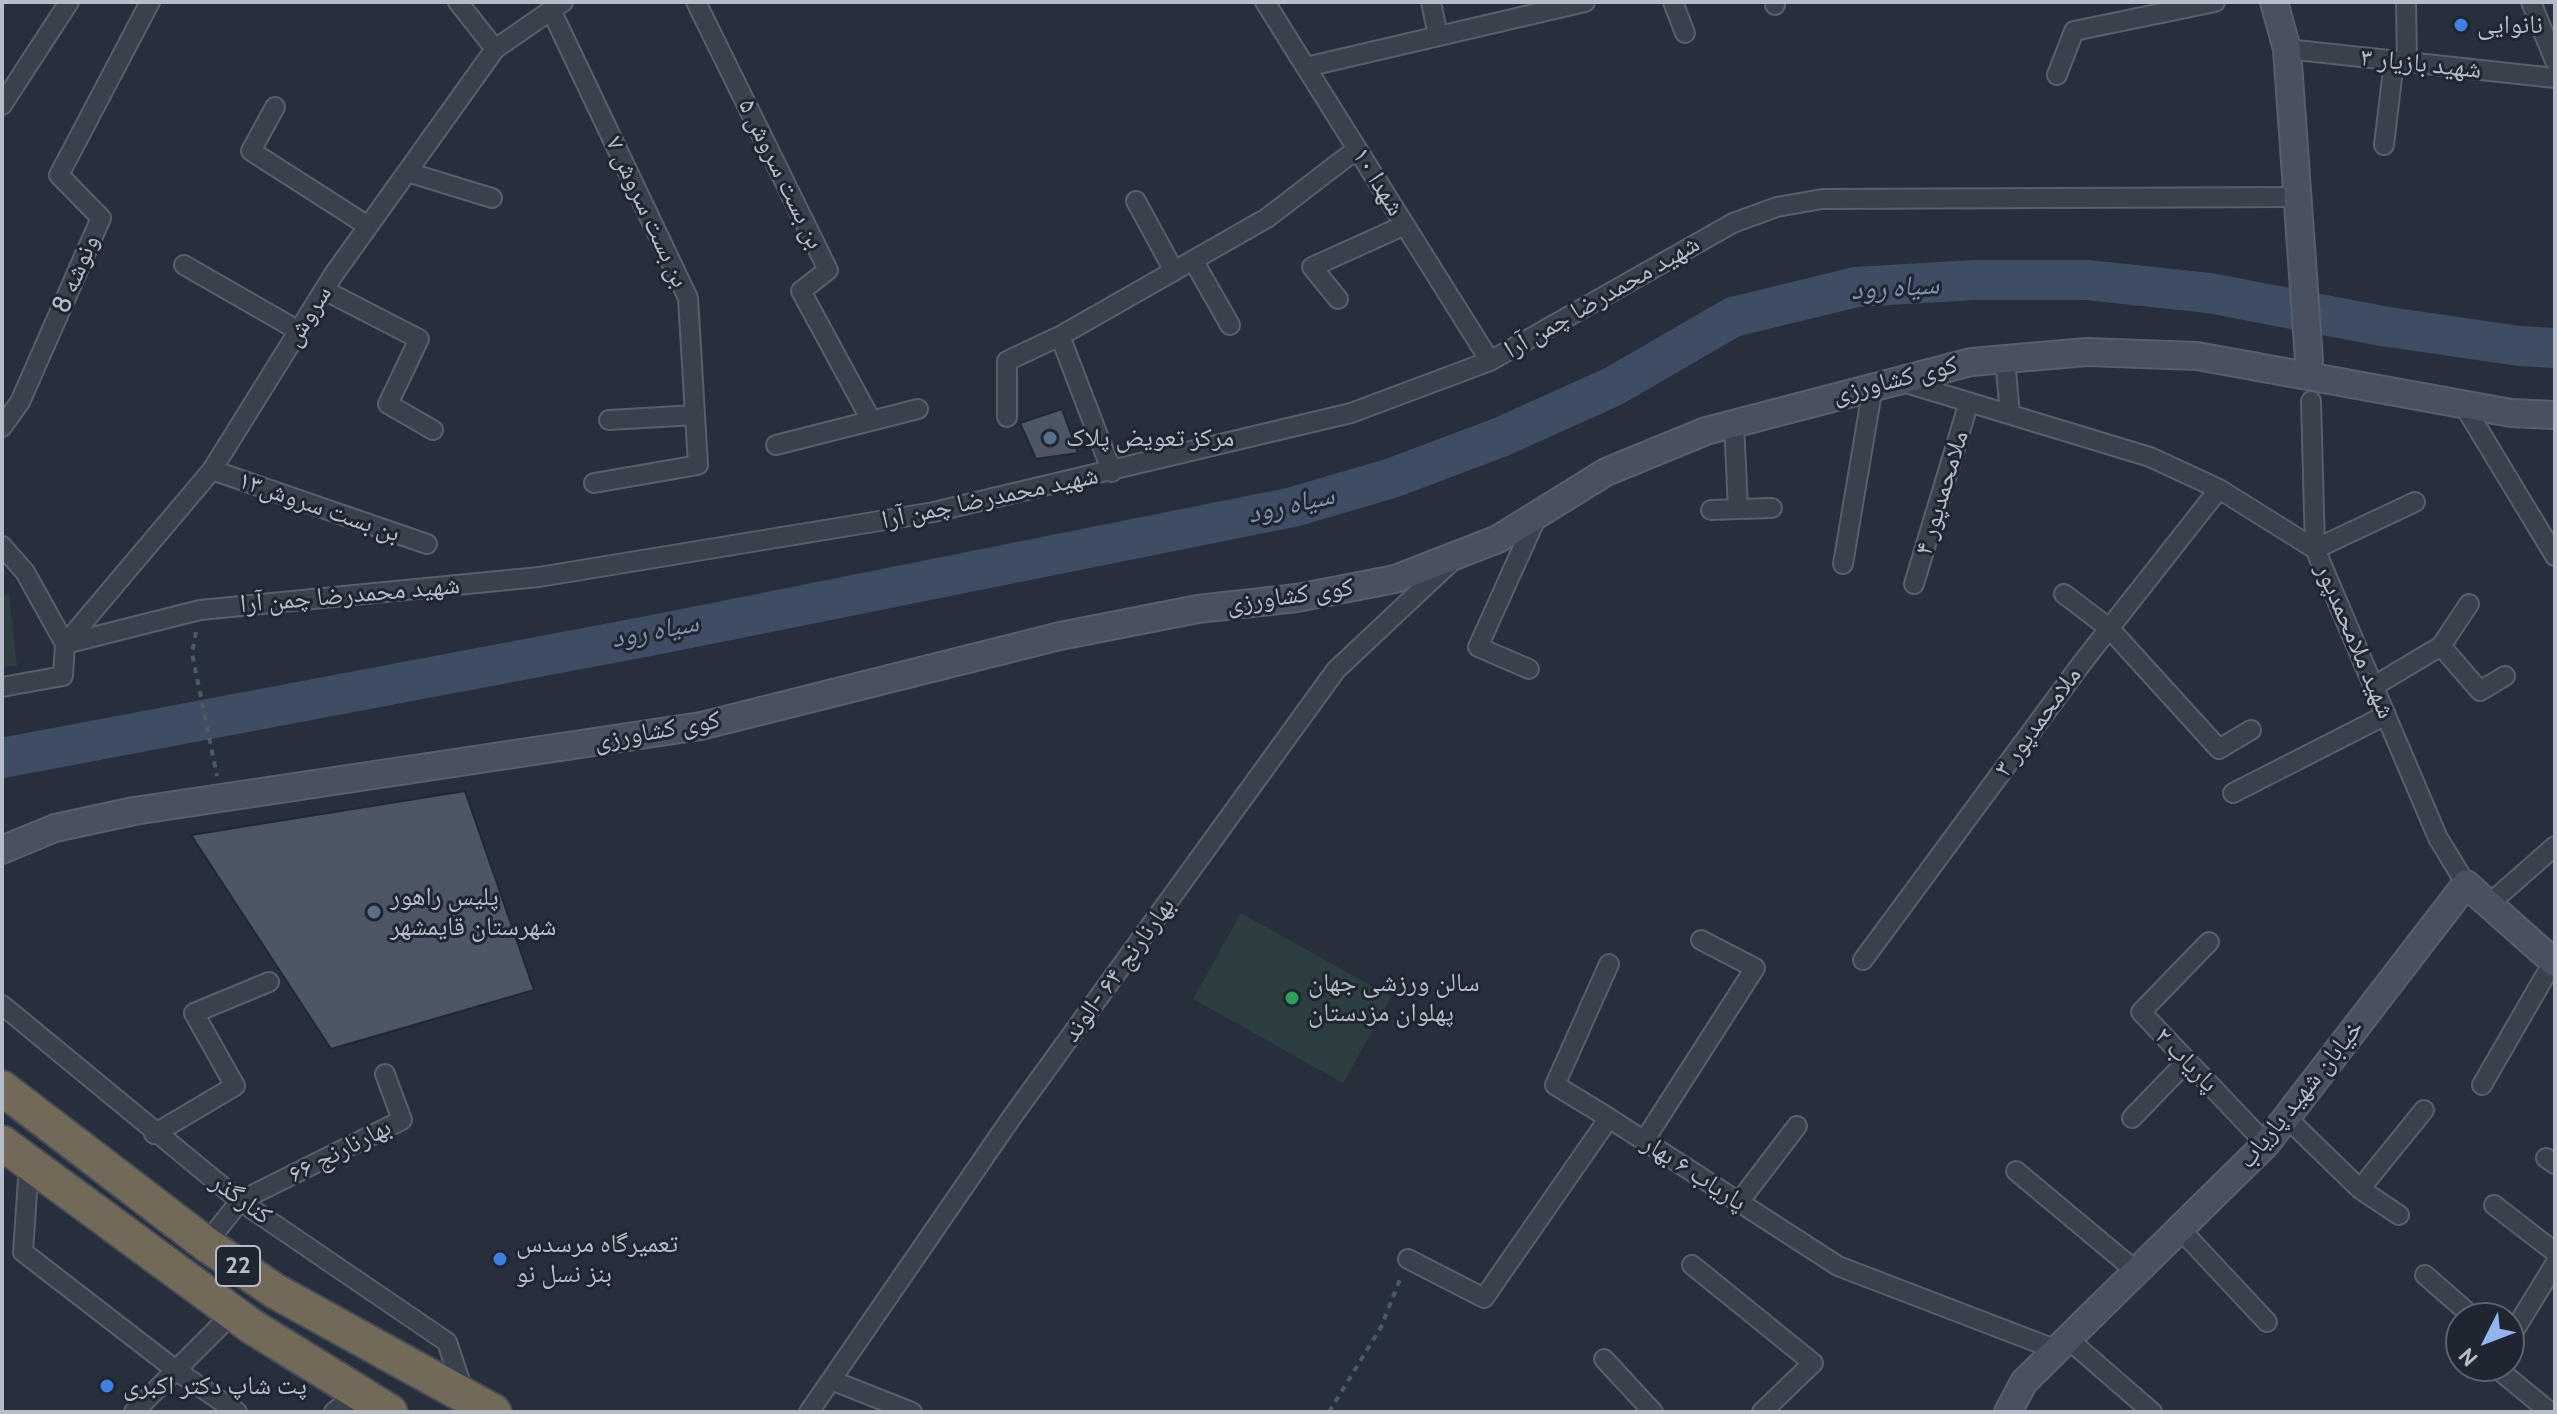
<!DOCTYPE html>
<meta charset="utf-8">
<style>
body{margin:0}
#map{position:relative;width:2557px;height:1414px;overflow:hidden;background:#272f3c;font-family:Cabin,sans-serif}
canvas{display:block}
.frame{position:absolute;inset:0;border:4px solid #b6bcc8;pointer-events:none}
.north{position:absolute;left:2445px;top:1302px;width:80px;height:80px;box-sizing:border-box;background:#1f2632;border:2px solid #5b626e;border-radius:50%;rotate:228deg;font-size:22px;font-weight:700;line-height:32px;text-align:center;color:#b6bcc8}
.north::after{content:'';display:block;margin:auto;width:28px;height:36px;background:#94b4ef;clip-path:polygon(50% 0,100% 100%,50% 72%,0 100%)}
</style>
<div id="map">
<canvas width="2557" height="1414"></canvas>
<div class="frame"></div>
<div class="north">N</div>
</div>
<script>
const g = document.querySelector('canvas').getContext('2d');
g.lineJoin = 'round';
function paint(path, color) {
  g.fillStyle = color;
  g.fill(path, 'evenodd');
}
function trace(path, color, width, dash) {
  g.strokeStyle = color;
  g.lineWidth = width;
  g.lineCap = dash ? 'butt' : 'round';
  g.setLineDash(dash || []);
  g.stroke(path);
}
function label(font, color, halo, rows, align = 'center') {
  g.font = font + ' Cabin,"Noto Naskh Arabic",sans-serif';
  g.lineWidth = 6;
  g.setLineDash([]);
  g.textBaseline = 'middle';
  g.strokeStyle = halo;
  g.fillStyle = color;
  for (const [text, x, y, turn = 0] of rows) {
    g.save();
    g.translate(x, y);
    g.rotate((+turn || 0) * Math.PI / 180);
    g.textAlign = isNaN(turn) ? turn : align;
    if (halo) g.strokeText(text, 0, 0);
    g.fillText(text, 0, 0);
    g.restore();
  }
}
paint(new Path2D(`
 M9,594l8,72 -15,1v-72z
 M1241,913l150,84 -48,86 -150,-84z`), '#2c3e40');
trace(new Path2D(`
 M2,758l652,-123 639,-128 99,-29 109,-41 113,-51 119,-69 123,-30 118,-7h113l122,13 173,33 137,20 36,2`), '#3e4c64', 40);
const building = new Path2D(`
 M1062,409l16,44 -42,6 -16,-36z
 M465,791l69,199 -203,59 -140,-214z`);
paint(building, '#4d5665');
trace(building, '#212834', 2);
const street = new Path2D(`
 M458,2l37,47
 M696,2l132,268 -27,21 70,129
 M1265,2l225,359
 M1431,2l7,34
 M1673,2l12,31
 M1775,2v3
 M2406,2l1,60
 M2531,2l24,59
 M551,10l137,288 10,167 -104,18
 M2287,49l268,29
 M1306,67l279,-65
 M2057,75l17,-44 141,-29
 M2,105l67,-103
 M275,107l-24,44 117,75
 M2384,145l10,-84
 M407,172l85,26
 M1136,201l38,70
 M1193,260l37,65
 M184,265l115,66
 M324,290l95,49 -31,65 45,26
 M1338,299l-26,-32 93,-42
 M2005,359l5,55
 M1899,381l251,76 69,32 96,60 123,289 28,46
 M2311,401l4,148
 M2463,404l92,152
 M1007,417v-56l53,-25
 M609,420l86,-5
 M1734,423l4,86 34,-1
 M2,427l18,-25 81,-184 -42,-43 91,-173
 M776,445l142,-36
 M212,470l215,74
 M1112,472l-52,-136 207,-118 90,-69
 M1711,510l27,-1
 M2,546l23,26 40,72 147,-174 122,-196 161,-225 68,-47
 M2315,549l100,-47
 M1843,564l30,-178
 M1914,584l55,-182
 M2064,594l45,34 110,121 32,-19
 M2441,646l39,45 25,-15
 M1529,669l-51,-22 60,-133
 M2374,686l67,-40 28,-42
 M2,687l61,-11 2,-32 135,-34 339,-33 395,-65 417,-99 139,-52 243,-138 44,-16 45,-8 476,-2
 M2233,793l153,-78
 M2489,904l66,-58
 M2209,942l-68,70 125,132
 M1863,960l219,-297 137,-174
 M1609,964l-54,121 54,33
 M2,1005l238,196 207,141 17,51
 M2482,1085l71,-123
 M2132,1118l55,-57
 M2287,1118l73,71 39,26
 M154,1134l81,-48 -41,-73 75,-31
 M1644,1141l111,-173 -54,-28
 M2546,1158l9,6
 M29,1164l-6,88 154,119 60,41
 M2016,1171l121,101
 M2360,1189l64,-79
 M1739,1202l58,-76
 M2494,1205l61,47
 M2180,1229l87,93
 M206,1244l34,-43 162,-81 -17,-46
 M1408,1259l76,39 125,-180 229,148 219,84
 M1692,1265l121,98 -51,49
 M2425,1275l49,43
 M2068,1339l84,73
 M2509,1339l46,-75
 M1604,1359l49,53
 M2494,1366l56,46
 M831,1380l81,32
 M134,1412l99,-99
 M334,1412l24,-20
 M809,1412l203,-295 324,-447 116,-109`);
const secondary = new Path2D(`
 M2274,2l13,47 22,311
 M2,850l53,-22 79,-17 567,-85 359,-90 138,-27 99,-11 98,-19 103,-40 108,-67 100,-41 265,-69 116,-10 110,4 314,57 44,2
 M2008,1412l16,-30 242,-238 200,-260 89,79`);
const highway = new Path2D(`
 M2,1088l204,156 69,47 219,121
 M2,1143l249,183 139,86`);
trace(street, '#585f6b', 22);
trace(secondary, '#585f6b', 30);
trace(highway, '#454c58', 38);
trace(new Path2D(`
 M196,632l-4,21 25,123
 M1329,1412l52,-85 20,-50`), '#4b5b5f', 4, [6, 6]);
trace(street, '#3a414d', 18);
trace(secondary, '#49505f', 26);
trace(highway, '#726958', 34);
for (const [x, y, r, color] of [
 [2461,25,8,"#3f7fe0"],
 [1050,438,8,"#5c6f8a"],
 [374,912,8,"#5c6f8a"],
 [1292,998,8,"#2e9e5b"],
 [500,1259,8,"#3f7fe0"],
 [107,1386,8,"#3f7fe0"]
]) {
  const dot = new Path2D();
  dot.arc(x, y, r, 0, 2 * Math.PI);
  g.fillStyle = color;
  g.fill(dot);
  trace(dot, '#1f2632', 3);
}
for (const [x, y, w] of [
 [238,1266,44]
]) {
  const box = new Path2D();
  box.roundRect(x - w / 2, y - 20, w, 40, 6);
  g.fillStyle = '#1f2632';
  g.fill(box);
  trace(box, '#b6bcc8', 2);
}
label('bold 24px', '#b6bcc8', null, [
 ["22",238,1266]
]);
label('26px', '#b6bcc8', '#1f2632', [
 ["نانوایی",2477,25],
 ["مرکز تعویض پلاک",1066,438],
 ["پلیس راهور",390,897],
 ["شهرستان قایمشهر",390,927],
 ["سالن ورزشی جهان",1308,983],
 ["پهلوان مزدستان",1308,1013],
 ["تعمیرگاه مرسدس",516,1244],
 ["بنز نسل نو",516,1274],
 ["پت شاپ دکتر اکبری",123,1386]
], 'left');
label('26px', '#b6bcc8', '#1f2632', [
 ["شهید بازیار ۳",2421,64,6],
 ["بن بست سروش ۵",781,174,64],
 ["شهدا ۱۰",1378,182,58],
 ["بن بست سروش ۷",647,212,65],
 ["ونوشه 8",76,274,-67],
 ["شهید محمدرضا چمن آرا",1602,297,-30],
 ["سروش",308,316,-58],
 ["کوی کشاورزی",1895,380,-14],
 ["ملامحمدپور ۴",1942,493,-73],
 ["شهید محمدرضا چمن آرا",990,498,-12],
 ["بن بست سروش۱۳",319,507,19],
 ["شهید محمدرضا چمن آرا",350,595,-5],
 ["کوی کشاورزی",1290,596,-8],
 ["شهید ملامحمدپور",2355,641,67],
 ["ملامحمدپور ۳",2038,722,-54],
 ["کوی کشاورزی",657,731,-10],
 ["بهارنارنج ۶۴ -الوند",1119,970,-54],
 ["پاریاب ۲",2186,1060,46],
 ["خیابان شهید پاریاب",2301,1094,-51],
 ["بهارنارنج ۶۶",340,1151,-27],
 ["پاریاب ۶ بهار",1694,1173,33],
 ["کنارگذر",241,1199,36]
]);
label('italic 28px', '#8192ac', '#1f2632', [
 ["سیاه رود",1895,288,-4],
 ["سیاه رود",1291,505,-13],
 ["سیاه رود",655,631,-11]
]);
</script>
